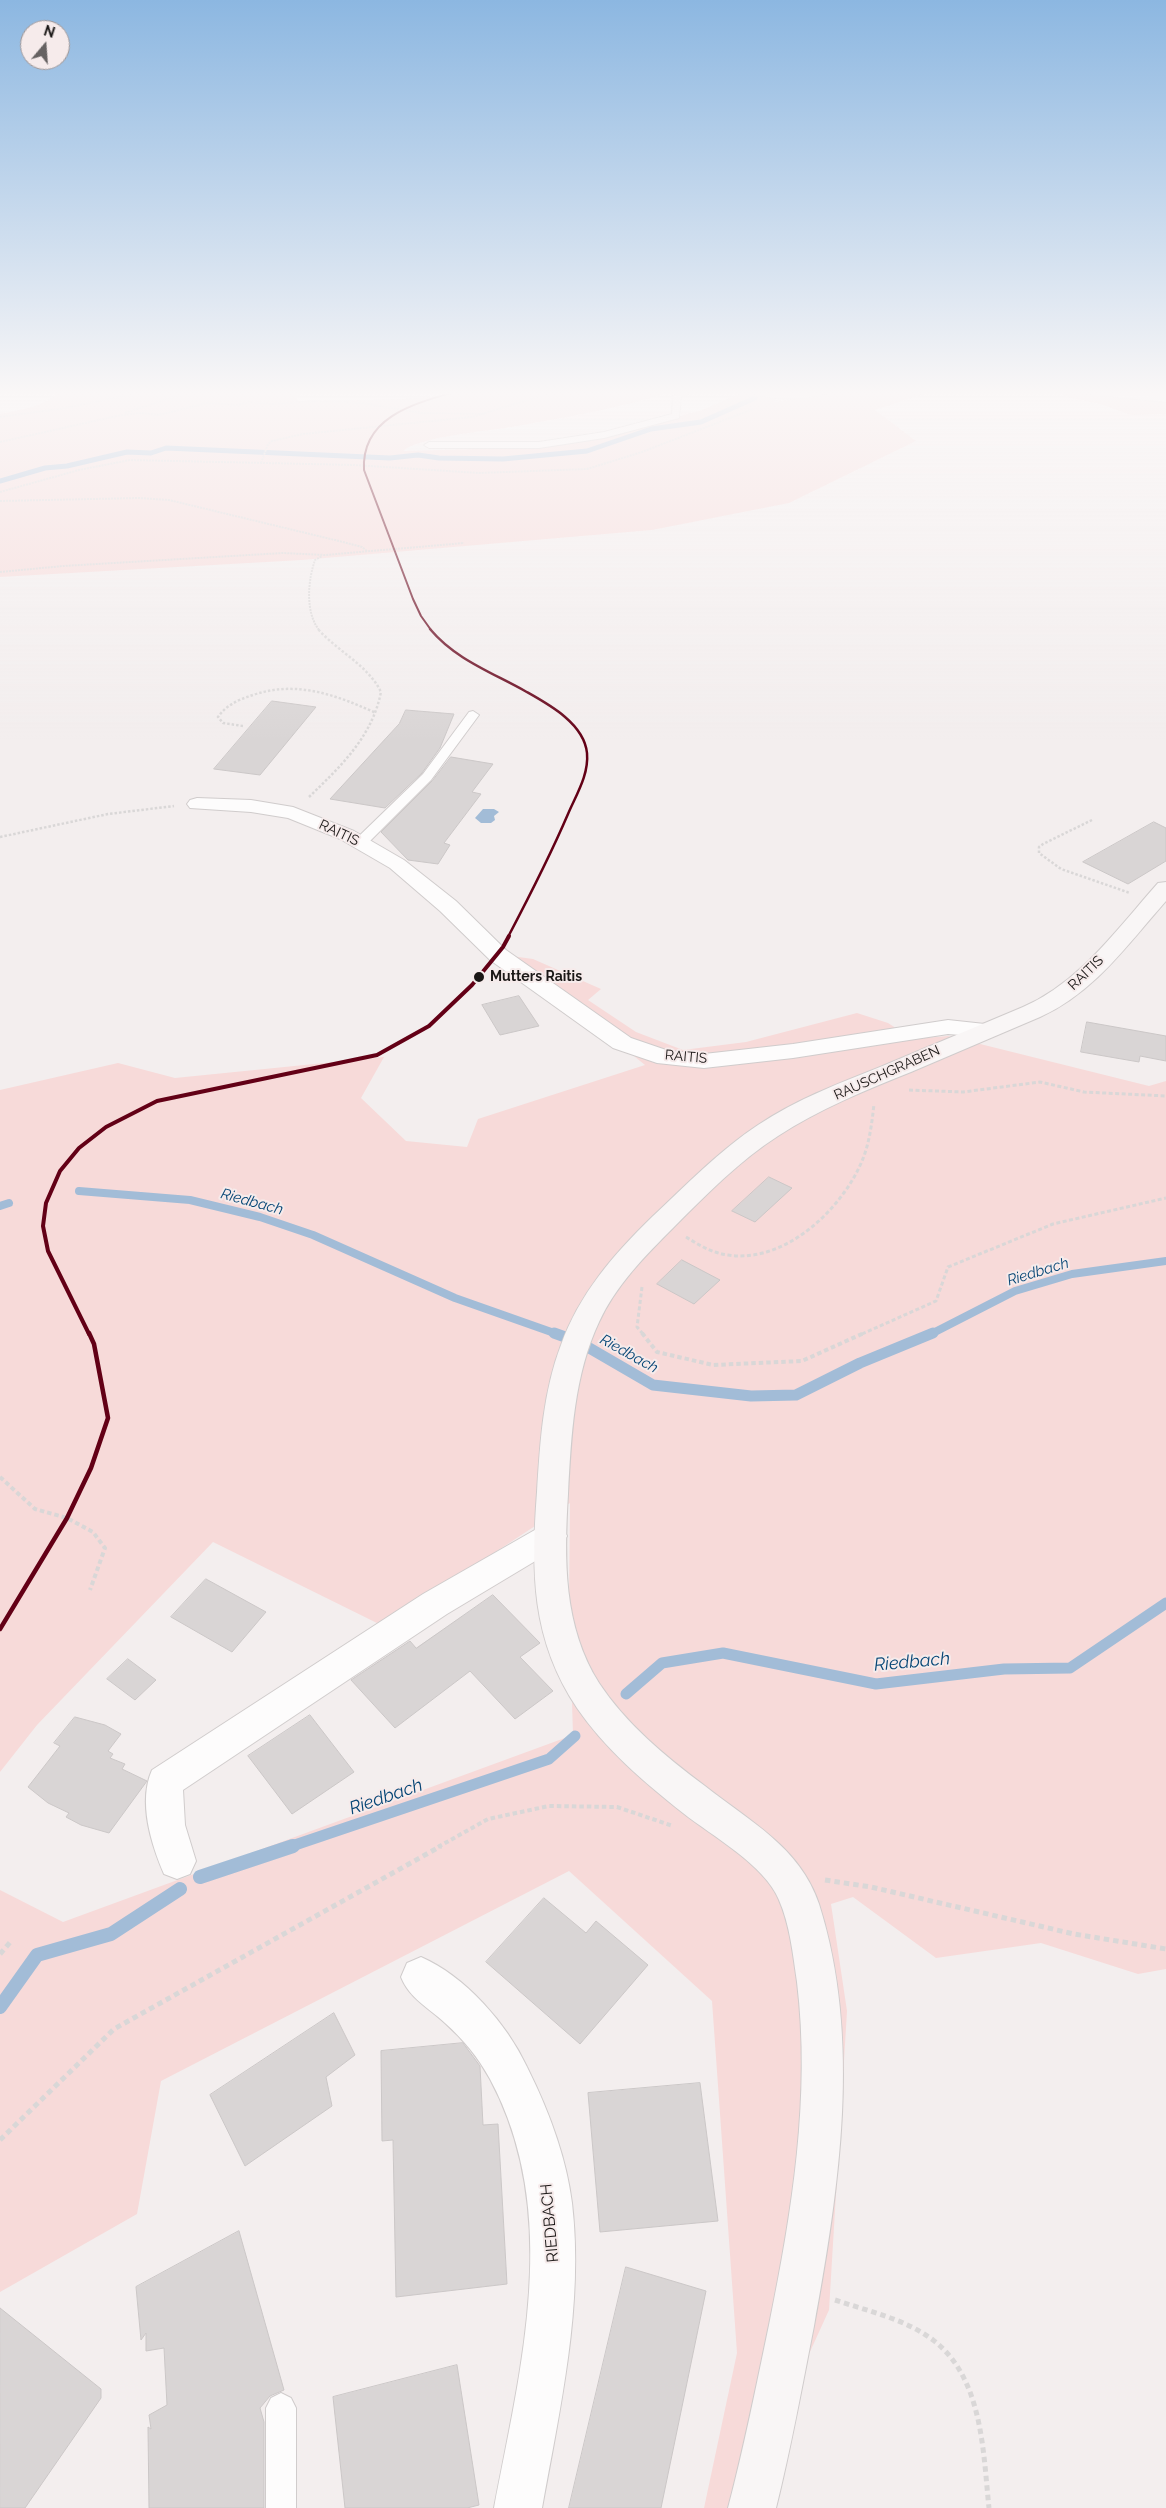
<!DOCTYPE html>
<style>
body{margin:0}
#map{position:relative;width:1166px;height:2508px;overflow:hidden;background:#f3eeee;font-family:Raleway,sans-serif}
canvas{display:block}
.north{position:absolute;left:20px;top:20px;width:50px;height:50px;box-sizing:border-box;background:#f6ebeb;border:1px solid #9e9696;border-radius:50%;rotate:18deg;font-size:14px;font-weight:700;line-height:20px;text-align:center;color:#1a1716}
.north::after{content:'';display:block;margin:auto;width:18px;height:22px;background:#666262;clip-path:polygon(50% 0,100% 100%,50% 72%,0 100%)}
</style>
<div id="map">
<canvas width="1166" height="2508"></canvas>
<div class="north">N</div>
</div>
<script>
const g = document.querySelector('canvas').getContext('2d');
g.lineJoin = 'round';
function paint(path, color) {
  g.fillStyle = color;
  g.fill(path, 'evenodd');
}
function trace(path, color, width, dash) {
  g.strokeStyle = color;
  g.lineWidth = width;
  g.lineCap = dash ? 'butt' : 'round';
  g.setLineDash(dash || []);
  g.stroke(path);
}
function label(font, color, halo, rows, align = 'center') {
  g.font = font + ' Raleway,sans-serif';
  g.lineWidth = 4;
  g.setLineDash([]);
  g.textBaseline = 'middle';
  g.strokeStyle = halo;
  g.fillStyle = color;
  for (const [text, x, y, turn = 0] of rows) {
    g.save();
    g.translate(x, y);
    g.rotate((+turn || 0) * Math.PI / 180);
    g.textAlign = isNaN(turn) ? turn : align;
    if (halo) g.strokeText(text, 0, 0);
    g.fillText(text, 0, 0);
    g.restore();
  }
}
paint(new Path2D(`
 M61,391h236v10c58,-2 114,2 172,-10h205c-51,16 -104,26 -157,35 -26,5 -96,10 -114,25l140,-4 44,-6 115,-31 42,-18 31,6 -1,4 73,-11h85l-57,19 41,31 -127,62 -137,27 -350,30 -302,17v-163c20,-4 46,-8 61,-23z
 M1057,391h109v23l-35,1 -31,-11 -33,-7z
 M511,956l22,3 68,30 -13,11 48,32 47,18 63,-8 111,-29 31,10 25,16 35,-3 201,50 17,-5v888l-28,5 -97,-31 -105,15 -83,-61 -22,7 16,107 -18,299 -90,198h-35l33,-155 -25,-352 -143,-130 -408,210 -24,133 -137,78v-402l63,32 510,-187 -4,-131 1,-101 -187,123 -170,-84 -176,183 -37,47v-682l118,-27 57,15 209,-21 -23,41 45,43 61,6 11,-28 167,-54z`), '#f7dad9');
paint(new Path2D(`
 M483,809h11l5,3 -5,4 1,4 -4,3h-10l-6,-5z`), '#a2bcd7');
trace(new Path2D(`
 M0,481l45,-13 22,-2 60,-14 24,1 15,-5 224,10 28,-3 21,3 64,1 84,-8 64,-22 50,-7 54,-24`), '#a2bcd7', 5);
trace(new Path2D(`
 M79,1191l111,9 70,17 53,18 142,63 102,36
 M0,1206l9,-3
 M931,1334l84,-43 57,-17 94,-13`), '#a2bcd7', 8);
trace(new Path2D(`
 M554,1333l25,9 74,43 98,11 45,-1 64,-32 73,-30
 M626,1694l36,-31 61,-10 153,31 128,-15 66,-1 96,-65
 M289,1847l260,-88 26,-23`), '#a2bcd7', 11);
trace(new Path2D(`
 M200,1877l93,-31
 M0,2007l37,-52 74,-21 69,-45`), '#a2bcd7', 14);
const building = new Path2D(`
 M272,701l44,6 -56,68 -46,-6z
 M406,710l48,4 -14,34 -18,25 -37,35 -55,-9 69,-75z
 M451,757l42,7 -21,28 9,2 -37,49 6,2 -12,19 -30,-4 -27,-28 51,-51z
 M1154,822l12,6v33l-38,23 -45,-22z
 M519,996l20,30 -39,9 -18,-30z
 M1087,1022l79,14v25l-26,-5 -1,6 -58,-10z
 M769,1177l23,11 -37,34 -23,-11z
 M682,1260l38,20 -26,24 -37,-20z
 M206,1579l60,33 -34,40 -61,-35z
 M493,1595l47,48 -20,14 33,34 -38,28 -45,-48 -75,57 -44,-48 59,-39 6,7z
 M128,1659l28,21 -21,20 -28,-21z
 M310,1715l44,57 -62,42 -44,-58z
 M75,1717l30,8 16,9 -13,17 5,3 -3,4 15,6 -3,5 25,12 -38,52 -28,-8 -15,-8 3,-4 -21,-10 -20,-16 32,-41 -6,-3z
 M544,1898l42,35 10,-12 52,44 -68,79 -94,-82z
 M334,2013l21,42 -29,22 6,29 -87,60 -35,-71z
 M463,2043l17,23 3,59 15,-1 9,160 -111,13 -3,-157 -11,1 -1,-90z
 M700,2083l18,138 -118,11 -12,-139z
 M239,2231l45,159 -14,6 -10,12 4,14v86h-115l-1,-81 3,2 -2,-14 18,-10 -3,-57 -18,3v-18l-5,7 -5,-53z
 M626,2267l80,24 -45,217h-92z
 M0,2308l101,81v9l-76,110h-25z
 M457,2365l22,140 -12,3h-122l-12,-111z`);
paint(building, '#d9d5d5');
trace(building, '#cbc7c7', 1);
const lane = new Path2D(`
 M682,391h12l-13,6 -2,21 -75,20 -65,10h-110l-5,-3 5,-3h110l65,-10 68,-18 1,-18z
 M1083,391h32l51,5v6l-79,-8z
 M473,711l6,4 -48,65 -66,66h-10l-2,-3 2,-3 68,-66 46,-62z
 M281,2393l10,5 5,10v100h-30v-100l5,-10z`);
const street = new Path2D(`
 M197,798l54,2 42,7 61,24 50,29 52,41 50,49 125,88 38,13 35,3 89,-10 155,-24 46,5 4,5 -4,5 -8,2 -38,-3 -155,24 -89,10 -47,-5 -44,-15 -123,-88 -50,-49 -50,-43 -50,-29 -52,-21 -37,-6 -61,-4 -3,-4 3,-4z
 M551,1523l11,4 5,9 -5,9 -115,69 -264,176 2,35 11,36 -6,13 -13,5 -13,-5c-13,-30 -26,-73 -12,-104l271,-176 117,-67z
 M421,1957c44,19 86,67 106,110 21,42 39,89 45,136 12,102 -12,205 -30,305h-48c27,-141 68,-295 -4,-429 -12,-22 -27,-40 -45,-56 -17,-16 -35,-24 -44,-46l6,-14z`);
const secondary = new Path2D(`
 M751,391h76c-10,10 -66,10 -76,0z
 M1136,391h30v7l-23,-3z
 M1166,882v19c-38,43 -72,92 -126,116 -43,18 -86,37 -129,55 -45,18 -92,37 -133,64 -39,25 -72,59 -105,92 -28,28 -57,57 -74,94 -25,53 -28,114 -31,172 -4,65 -5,132 31,189 27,41 67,74 106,103 44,35 95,61 114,118 43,135 20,285 -5,422 -12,61 -23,122 -38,182h-48c16,-60 28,-121 41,-183 23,-112 42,-229 28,-343 -4,-27 -7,-57 -18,-82 -14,-35 -67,-64 -96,-87 -39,-31 -78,-64 -106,-105 -46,-69 -46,-137 -40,-216 3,-49 6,-100 24,-147 18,-51 53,-91 91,-128 34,-32 68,-67 106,-92 39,-26 84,-43 127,-60 46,-19 92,-39 138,-58 57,-25 94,-78 135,-124z`);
trace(lane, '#d0cccc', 2);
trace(street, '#d0cccc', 2);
trace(secondary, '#d0cccc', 2);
trace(new Path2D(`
 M592,393l9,-2
 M125,413l66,-22
 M115,416l26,-3 18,2 48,-12 31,2 12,-3 22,2 44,-3 46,2 60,10 63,1
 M0,417l65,-9 84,-17
 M0,442l117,-26
 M261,463l7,-19 4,-3 31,-7 169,-17 86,-26
 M0,492l79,-22 51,-10 224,5 125,8 108,-4 55,-17 111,-43
 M0,501l139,-3 30,2 170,41 23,6 5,4
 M0,572l63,-6 220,-13 42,2 139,-12
 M319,630c-14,-18 -11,-50 -4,-70l7,-4`), '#d9d7d7', 2, [2, 1]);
trace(new Path2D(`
 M243,726l-20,-3 -5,-6c8,-12 22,-18 35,-22 44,-15 83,0 123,18
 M309,797c32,-31 63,-60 72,-105 -13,-27 -44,-41 -63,-63
 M1092,820l-49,24 -4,3v6l22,16 69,24
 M0,837l108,-23 66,-8`), '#d9d7d7', 2.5, [2.5, 2]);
trace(new Path2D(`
 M909,1090l54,2 77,-10 44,10 82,4
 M686,1237c13,8 26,16 42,18 58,9 117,-48 136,-99 6,-17 8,-34 10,-52
 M642,1287l-5,40 6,7
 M862,1334l74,-33 12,-34 105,-43 113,-26`), '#d9d7d7', 3, [4, 2.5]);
trace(new Path2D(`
 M642,1333l15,19 56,13 89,-4 62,-28
 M0,1477l35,32 32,9 26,14 12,16 -15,42
 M438,1847l50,-28 61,-13 68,1 56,19`), '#d9d7d7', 4, [4.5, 3]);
trace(new Path2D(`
 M825,1880l46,7 203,47 92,15
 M0,1954l12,-14
 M0,2140l114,-111 327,-183
 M835,2300c33,11 70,19 98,40 50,38 50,112 56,168`), '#d9d7d7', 5, [5.5, 4]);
paint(lane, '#fdfcfc');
paint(street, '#fdfcfc');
paint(secondary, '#f9f6f6');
trace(new Path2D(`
 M431,630l-10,-14 -8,-17 -49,-129c-3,-54 52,-67 94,-79`), '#630016', 2);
trace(new Path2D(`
 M430,629c25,30 61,43 95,62 23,13 59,32 62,62 2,22 -11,42 -19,61 -18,42 -39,83 -60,123`), '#630016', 2.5);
trace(new Path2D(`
 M89,1334l-41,-83 -5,-25 3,-23 14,-32 19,-23 27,-21 51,-26 220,-46 52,-29 43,-41 31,-38 6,-11`), '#630016', 4);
trace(new Path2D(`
 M0,1629l67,-111 24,-50 17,-50 -14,-74 -5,-11`), '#630016', 4.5);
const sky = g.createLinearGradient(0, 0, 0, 742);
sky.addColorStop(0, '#8cb7e1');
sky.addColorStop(0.53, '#faf7f7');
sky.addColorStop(1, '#faf7f700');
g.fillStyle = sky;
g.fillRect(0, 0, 1166, 742);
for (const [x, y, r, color] of [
 [479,977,6,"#1a1716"]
]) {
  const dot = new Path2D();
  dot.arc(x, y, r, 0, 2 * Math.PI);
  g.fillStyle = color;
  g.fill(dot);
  trace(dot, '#f6ebeb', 2);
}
label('14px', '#1a1716', '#f6ebeb', [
 ["RAITIS",339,833,25],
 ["RAITIS",1086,973,-44],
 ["RAITIS",686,1057,5],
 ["RAUSCHGRABEN",887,1073,-24]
]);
label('bold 14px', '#1a1716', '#f6ebeb', [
 ["Mutters Raitis",490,977]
], 'left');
label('italic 15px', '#054575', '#f6ebeb', [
 ["Riedbach",252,1202,15],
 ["Riedbach",1038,1272,-17],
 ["Riedbach",629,1354,29]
]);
label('16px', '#1a1716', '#f6ebeb', [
 ["RIEDBACH",550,2223,-95]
]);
label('italic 18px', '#054575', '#f6ebeb', [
 ["Riedbach",912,1662,-5],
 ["Riedbach",386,1797,-19]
]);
</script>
